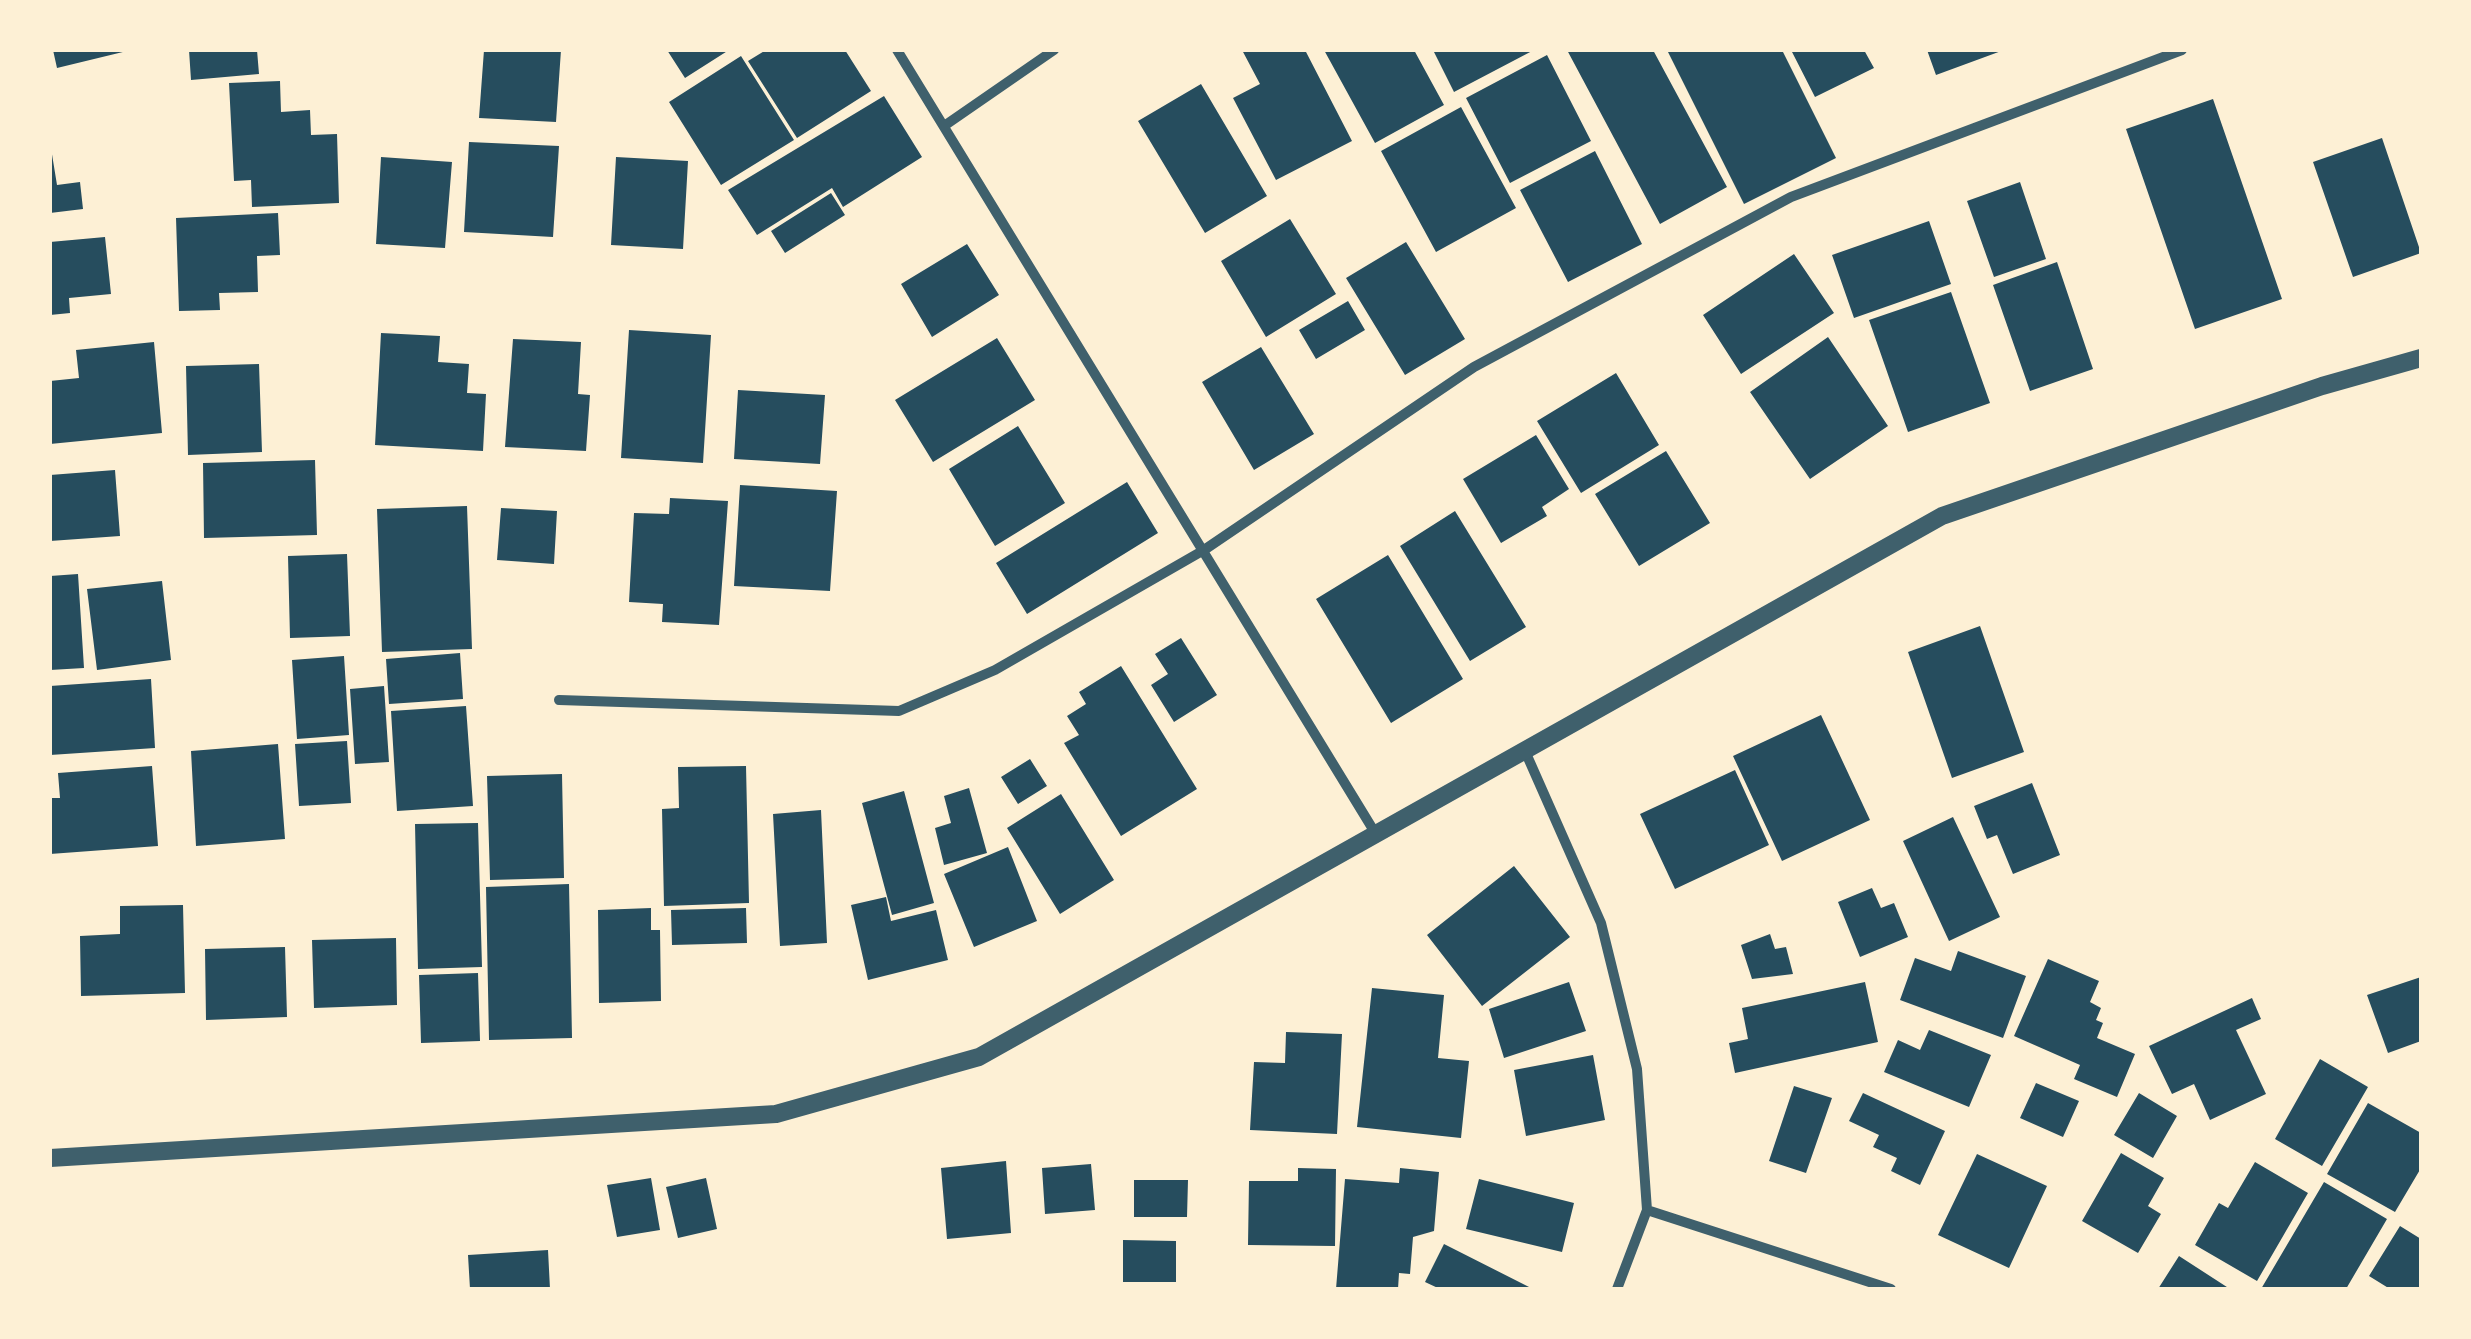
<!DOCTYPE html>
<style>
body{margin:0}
#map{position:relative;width:2471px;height:1339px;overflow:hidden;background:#fdf0d5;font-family:Rubik,sans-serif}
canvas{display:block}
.frame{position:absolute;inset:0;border:52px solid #fdf0d5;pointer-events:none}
</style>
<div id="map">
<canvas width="2471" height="1339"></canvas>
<div class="frame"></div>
</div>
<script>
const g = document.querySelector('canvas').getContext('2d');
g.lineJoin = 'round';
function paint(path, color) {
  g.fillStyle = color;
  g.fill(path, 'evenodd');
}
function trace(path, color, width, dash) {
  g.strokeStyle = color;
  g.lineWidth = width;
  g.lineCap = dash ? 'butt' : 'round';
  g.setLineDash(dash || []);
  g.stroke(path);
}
paint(new Path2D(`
 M53,50h74v1l-70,17z
 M189,50h68l2,24 -68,6z
 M484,50h77l-5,72 -77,-4z
 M667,50h62l-44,28z
 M766,50h79l26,41 -74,47 -49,-77z
 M1242,50h63l47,91 -76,39 -43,-82 27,-14z
 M1324,50h90l30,55 -69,38z
 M1433,50h101l-80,42z
 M1567,50h86l74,137 -67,37z
 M1667,50h115l54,108 -92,46z
 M1791,50h73l10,18 -59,29z
 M1927,50h77l-68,25z
 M1547,55l44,86 -81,42 -44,-85z
 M741,56l53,84 -73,45 -52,-83z
 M280,81l1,31 29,-2 1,25 26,-1 2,69 -87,4 -1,-27 -17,1 -5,-98z
 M1201,84l66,112 -62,37 -67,-112z
 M884,96l38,61 -79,50 -11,-19 -75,47 -29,-45z
 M2213,99l69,200 -87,30 -69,-200z
 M1461,107l55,101 -80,44 -55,-101z
 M2382,138l39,115 -68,24 -40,-115z
 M50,142l7,43 23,-3 3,27 -33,4z
 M469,142l90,4 -6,91 -89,-5z
 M1595,151l47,93 -74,38 -48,-92z
 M381,157l71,5 -7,86 -69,-4z
 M616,157l72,4 -5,88 -72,-4z
 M2020,182l26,77 -52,18 -27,-76z
 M831,193l14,22 -60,38 -14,-22z
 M278,213l2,42 -23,1 1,36 -39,1 1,17 -41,1 -3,-93z
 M1290,219l46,75 -70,43 -45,-76z
 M1929,221l22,63 -97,34 -22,-63z
 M105,237l6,57 -42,4 1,15 -20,2v-73z
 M1406,242l59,97 -60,36 -59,-97z
 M967,244l32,51 -67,42 -31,-53z
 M1794,254l40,59 -93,61 -38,-59z
 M2057,262l36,107 -63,22 -37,-106z
 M1951,292l39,111 -82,29 -39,-112z
 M1348,301l17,29 -49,29 -17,-29z
 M629,330l82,5 -8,128 -82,-5z
 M381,333l59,3 -2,26 31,2 -2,29 19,1 -3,57 -108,-6z
 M1828,337l60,89 -78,53 -60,-87z
 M997,338l38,62 -102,62 -38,-62z
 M513,339l68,3 -3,52 12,1 -4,56 -81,-4z
 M154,342l8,91 -112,11v-63l29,-3 -3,-28z
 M1261,347l53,87 -60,36 -52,-88z
 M259,364l3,88 -74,3 -2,-89z
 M1616,373l43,72 -78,48 -44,-72z
 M738,390l87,5 -5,69 -86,-5z
 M1018,426l47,77 -70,43 -46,-77z
 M1536,435l33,54 -27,18 5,9 -46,27 -38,-64z
 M1666,451l44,72 -71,43 -44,-72z
 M315,460l2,75 -113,3 -1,-75z
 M115,470l5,66 -70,5v-66z
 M1127,482l31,51 -131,81 -31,-51z
 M740,485l97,6 -7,100 -96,-5z
 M670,498l58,3 -9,124 -57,-3 1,-18 -34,-2 5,-89 35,1z
 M467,506l5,143 -90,3 -5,-143z
 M501,508l56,3 -3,53 -57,-4z
 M1455,511l71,116 -56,34 -70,-115z
 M347,554l3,82 -60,2 -2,-82z
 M1388,555l75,124 -72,44 -75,-124z
 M78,574l6,94 -34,2v-94z
 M162,581l9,79 -74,10 -10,-81z
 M1980,626l44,126 -72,26 -44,-126z
 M1181,638l36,57 -43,27 -23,-37 17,-11 -13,-20z
 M460,653l3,46 -74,5 -3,-45z
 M344,656l5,79 -52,4 -5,-79z
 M1121,666l76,123 -76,47 -57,-93 15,-8 -12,-19 19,-12 -7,-12z
 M151,679l4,69 -105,7v-69z
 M384,686l5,76 -34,2 -5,-75z
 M466,706l7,100 -76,5 -6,-100z
 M1821,715l49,105 -88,41 -49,-105z
 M347,741l4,62 -52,3 -4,-62z
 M278,744l7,95 -89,7 -5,-95z
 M1030,759l17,27 -29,18 -17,-27z
 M152,766l6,80 -108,8v-56h10l-2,-25z
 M746,766l3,137 -85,3 -2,-97 17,-1 -1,-41z
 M1735,770l34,75 -94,44 -35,-75z
 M562,774l2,104 -74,2 -3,-104z
 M2032,783l28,72 -47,19 -16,-39 -10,4 -13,-33z
 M969,788l18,65 -43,12 -9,-37 16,-5 -7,-27z
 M904,791l30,112 -42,12 -30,-112z
 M1061,794l53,86 -54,34 -53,-86z
 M821,810l6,133 -47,3 -7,-132z
 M1953,817l47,100 -51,24 -46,-100z
 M478,823l4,144 -64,2 -3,-145z
 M1008,847l29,74 -63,26 -30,-73z
 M1514,866l56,71 -88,69 -55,-71z
 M569,884l3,154 -83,2 -3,-153z
 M1872,888l9,20 13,-5 14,34 -48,20 -22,-55z
 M886,897l5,24 45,-11 12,50 -80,20 -17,-75z
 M183,905l2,88 -104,3 -1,-60 40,-2v-28z
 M651,908v22h9l1,71 -62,2 -1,-93z
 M746,908l1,35 -75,2 -1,-35z
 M1770,934l5,15 11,-2 7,27 -41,5 -11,-34z
 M396,938l1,67 -83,3 -2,-68z
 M285,947l2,70 -81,3 -1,-71z
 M1958,951l68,25 -23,62 -103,-38 15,-42 36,13z
 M2048,959l51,22 -9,21 11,6 -5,12 7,3 -6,15 38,16 -18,43 -43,-18 6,-14 -66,-29z
 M478,973l2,68 -59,2 -2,-68z
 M2421,977v64l-33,12 -21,-58z
 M1569,982l17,49 -82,27 -15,-49z
 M1865,982l13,60 -143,31 -6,-30 19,-4 -6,-31z
 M1372,988l72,7 -6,63 31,3 -8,77 -104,-11z
 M2252,998l9,21 -25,11 30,64 -56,26 -16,-36 -22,10 -23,-48z
 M1929,1030l62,25 -22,52 -85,-35 14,-32 22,10z
 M1286,1032l56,2 -5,100 -87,-4 4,-68 31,1z
 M1593,1055l12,65 -79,16 -12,-66z
 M2320,1059l48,28 -46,79 -47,-27z
 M2036,1083l43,18 -16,36 -43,-19z
 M1794,1086l38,12 -26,75 -37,-12z
 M1863,1093l82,38 -25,54 -29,-14 6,-13 -24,-11 6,-12 -30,-14z
 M2139,1093l38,23 -24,42 -39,-23z
 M2368,1103l53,30v35l-26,44 -68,-38z
 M2121,1153l43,25 -16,28 13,8 -23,39 -56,-32z
 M1977,1154l70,32 -38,82 -71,-33z
 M1006,1161l5,72 -64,6 -6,-71z
 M2255,1162l53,31 -51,88 -62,-36 24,-42 9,5z
 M1091,1164l4,46 -50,4 -3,-46z
 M1298,1168l38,1 -1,77 -87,-1 1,-64h49z
 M1400,1168l39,4 -5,59 -21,6 -3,37 -11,-1 -1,16h-62l9,-110 54,4z
 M651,1178l9,52 -43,7 -10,-52z
 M706,1178l11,51 -39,9 -12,-51z
 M1479,1179l95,24 -12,49 -96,-23z
 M1134,1180h54l-1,37h-53z
 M2324,1182l63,37 -41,70h-85z
 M2400,1226l21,13v50h-31l-21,-13z
 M1123,1240l53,1v41h-53z
 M1444,1244l89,45h-93l-15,-7z
 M548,1250l2,39h-80l-2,-34z
 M2179,1256l51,33h-72z`), '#264d5e');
trace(new Path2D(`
 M897,50l477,781
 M944,126l110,-76
 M559,700l340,11 96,-41 209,-120 270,-183 317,-170 391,-147
 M1525,751l76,172 36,146 10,141 -30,79
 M1647,1210l244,79`), '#3f606c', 10);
trace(new Path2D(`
 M50,1158l726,-44 203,-57 963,-541 380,-130 99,-28`), '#3f606c', 18);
</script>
